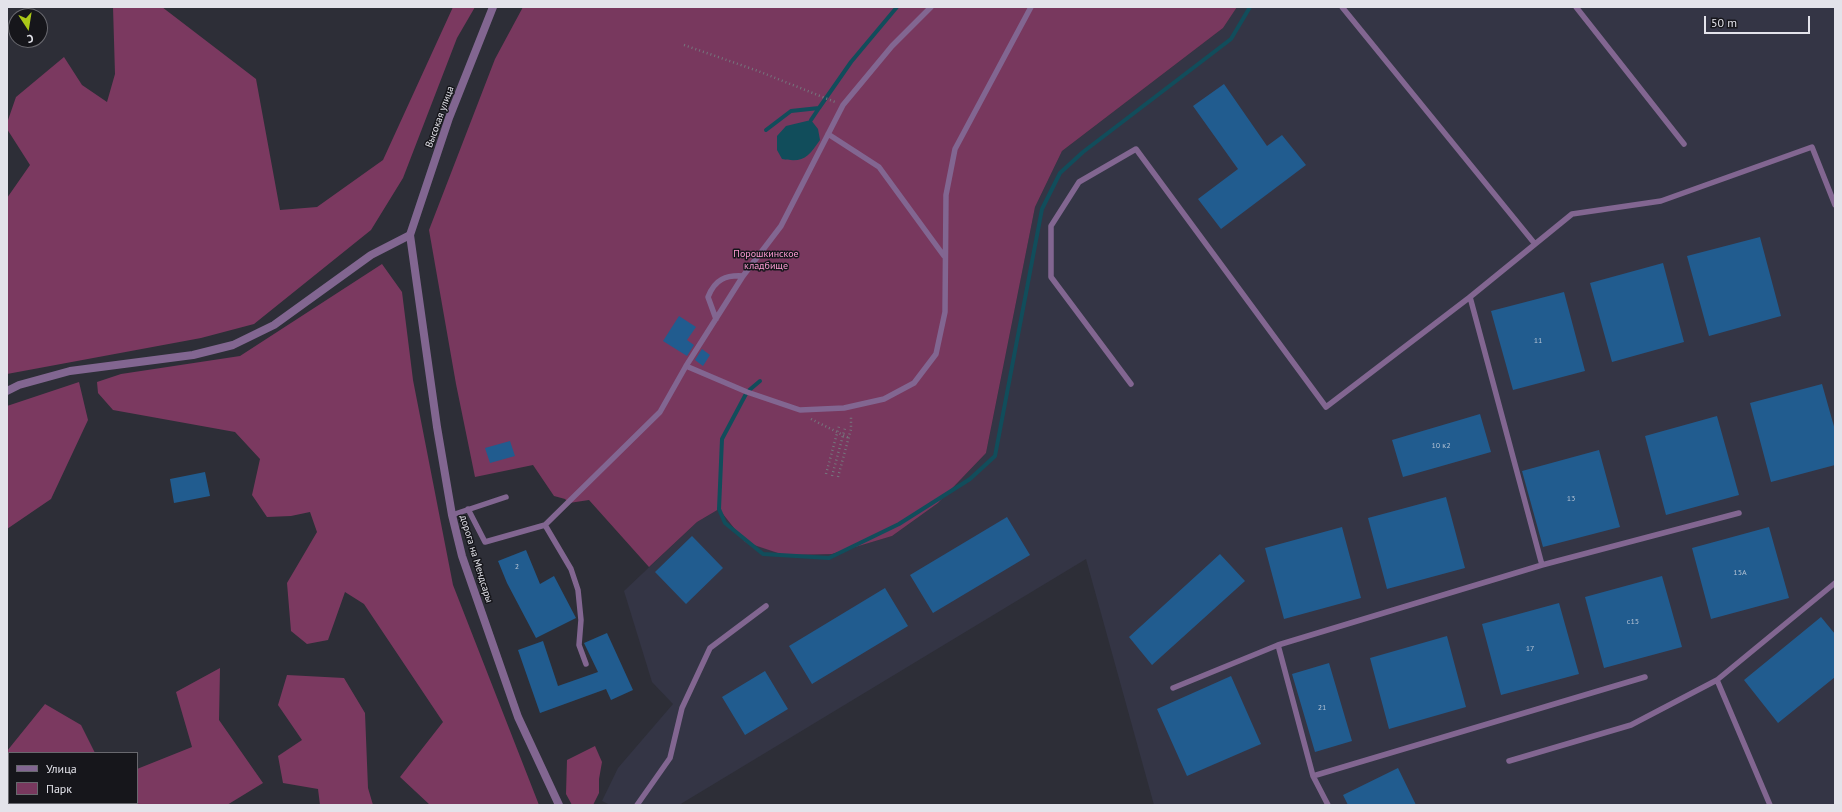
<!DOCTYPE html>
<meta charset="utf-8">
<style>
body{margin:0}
#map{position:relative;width:1842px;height:812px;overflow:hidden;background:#2d2e37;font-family:"PT Sans",sans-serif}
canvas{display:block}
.frame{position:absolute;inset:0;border:8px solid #e3e3ea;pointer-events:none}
.legend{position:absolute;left:8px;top:752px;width:130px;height:52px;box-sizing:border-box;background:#16161b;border:1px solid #68686e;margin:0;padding:5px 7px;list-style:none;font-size:12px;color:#e3e3ea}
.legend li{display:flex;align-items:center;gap:8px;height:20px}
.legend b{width:20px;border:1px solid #68686e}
.north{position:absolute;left:8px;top:8px;width:40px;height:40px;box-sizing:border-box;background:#16161b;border:1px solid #68686e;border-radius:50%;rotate:168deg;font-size:11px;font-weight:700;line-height:16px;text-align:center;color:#e3e3ea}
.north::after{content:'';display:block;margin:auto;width:14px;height:18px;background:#aac718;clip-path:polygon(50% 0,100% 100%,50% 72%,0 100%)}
.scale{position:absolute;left:1704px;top:16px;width:106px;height:18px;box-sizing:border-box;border:2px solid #e3e3ea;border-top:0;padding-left:5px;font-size:12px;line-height:14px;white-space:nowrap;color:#e3e3ea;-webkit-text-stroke:3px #16161b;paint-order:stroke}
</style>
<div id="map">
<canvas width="1842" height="812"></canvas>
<div class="frame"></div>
<ul class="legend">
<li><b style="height:5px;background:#826691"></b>Улица</li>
<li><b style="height:11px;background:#78385e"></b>Парк</li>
</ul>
<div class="north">С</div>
<div class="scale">50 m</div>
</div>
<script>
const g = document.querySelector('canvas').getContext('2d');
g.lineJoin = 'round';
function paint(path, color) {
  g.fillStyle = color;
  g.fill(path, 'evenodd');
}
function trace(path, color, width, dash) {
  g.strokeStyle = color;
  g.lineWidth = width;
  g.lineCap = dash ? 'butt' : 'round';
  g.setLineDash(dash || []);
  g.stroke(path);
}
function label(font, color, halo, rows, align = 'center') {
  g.font = font + ' "PT Sans",sans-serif';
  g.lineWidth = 3;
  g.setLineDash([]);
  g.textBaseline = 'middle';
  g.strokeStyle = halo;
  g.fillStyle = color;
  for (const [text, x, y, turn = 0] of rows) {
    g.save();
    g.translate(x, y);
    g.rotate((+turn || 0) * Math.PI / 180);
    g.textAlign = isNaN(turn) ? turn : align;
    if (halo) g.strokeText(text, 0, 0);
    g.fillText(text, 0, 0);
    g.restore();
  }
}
paint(new Path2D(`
 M1237,7h598v798h-681l-68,-246 -407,246h-69l-8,-4 16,-33 55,-64 -21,-22 -28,-91 73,-69 22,-13 26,33 87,12 60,-18 46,-33 48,-50 49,-246 27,-56 161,-123z`), '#343545');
paint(new Path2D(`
 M523,7h714l-14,21 -161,123 -27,56 -49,246 -48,50 -46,33 -60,18 -48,1 -39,-13 -26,-33 -22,13 -48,45 -60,-67 -20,3 -4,-4 -11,-3 -21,-31 -58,12 -19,-93 -27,-154 66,-171z`), '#78385e');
paint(new Path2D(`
 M113,7h49l94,72 24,131 37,-3 66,-47 70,-153h22l-18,31 -54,140 -32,52 -117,94 -53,14 -194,36v-176l23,-33 -23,-36v-6l9,-26 48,-40 18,28 25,17 8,-28z
 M382,264l20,28 11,88 40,205 86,220h-109l-30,-28 43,-55 -79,-118 -19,-12 -17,48 -21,4 -16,-13 -4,-48 30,-51 -7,-20 -19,4 -24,1 -15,-22 8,-36 -25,-27 -122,-22 -15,-17 -1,-11 24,-8 119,-18z
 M79,382l9,38 -37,79 -44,30v-123z
 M220,668l-1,52 44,63 -36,22h-220v-54l38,-47 36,21 14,28h-86v50h128v-34l55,-22 -16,-55z
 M287,675l57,3 21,35 3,75 5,17h-53l-2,-16 -35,-6 -5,-27 24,-16 -24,-35z
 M595,746l7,16 -3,17v14l-6,12h-21l-6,-11 1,-34z`), '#7b3960');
paint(new Path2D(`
 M811,120l7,9 2,11c-12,17 -16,23 -38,19l-5,-9v-14l9,-10z`), '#114d5b');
trace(new Path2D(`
 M811,120l8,-12
 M766,130l25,-19 28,-3 32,-46 46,-55
 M760,381l-13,11 -25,47 -3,70 6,14 38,31 66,4 70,-34 71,-45 25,-23 47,-247 18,-36 23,-21 148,-113 19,-32`), '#114d5b', 4);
paint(new Path2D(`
 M1224,84l43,62 15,-11 24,30 -85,64 -23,-30 40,-30 -45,-63z
 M1760,237l21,79 -72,20 -22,-80z
 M1663,263l21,79 -72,20 -22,-79z
 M1564,292l21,79 -72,19 -22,-79z
 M679,316l17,11 -9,13 7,5 -7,11 -24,-15z
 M702,349l8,6 -7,11 -8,-6z
 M1822,384l13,46v35l-64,17 -21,-79z
 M1480,414l11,38 -88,25 -11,-37z
 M1717,416l22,79 -73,20 -21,-79z
 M510,441l5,15 -25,7 -5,-15z
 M1599,450l21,77 -77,20 -21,-76z
 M205,472l5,24 -36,7 -4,-24z
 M1446,497l19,71 -78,21 -19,-71z
 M1007,517l23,38 -97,58 -23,-38z
 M1342,527l19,71 -77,21 -19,-71z
 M1769,527l20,71 -78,21 -19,-71z
 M692,536l31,32 -37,36 -31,-32z
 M526,550l14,34 14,-8 22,42 -40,20 -29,-55 -9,-22z
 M1220,554l25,27 -93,84 -23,-28z
 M1662,576l20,71 -78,21 -19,-71z
 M885,588l23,38 -96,58 -23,-38z
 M1559,603l20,71 -78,21 -19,-71z
 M1821,617l14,17v43l-57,46 -34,-43z
 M607,633l26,57 -22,10 -5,-11 -66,24 -22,-63 25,-9 15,45 40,-14 -14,-29z
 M1447,636l19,71 -77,22 -19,-71z
 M1329,663l23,78 -37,11 -23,-78z
 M765,671l23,38 -43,26 -23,-38z
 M1231,676l30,68 -74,32 -30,-67z
 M1398,768l18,37h-68l-5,-10z`), '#215c8f');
trace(new Path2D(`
 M684,45l74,26 77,31
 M811,419l38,19
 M826,474l13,-48
 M832,476l13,-48
 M838,477l13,-48v-14`), '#75757d', 2.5, [1, 3]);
trace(new Path2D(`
 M1342,7l193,237
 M1576,7l108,137
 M828,134l51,33 65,89
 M1470,297l72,268
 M716,319l-8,-22c7,-18 18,-22 35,-21
 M686,366l61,26 53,18 44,-2 40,-9 30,-16 22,-29 9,-42 1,-117 9,-46 76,-142
 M1131,384l-80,-107v-51l28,-44 57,-33 190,258 144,-110 102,-83 89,-13 151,-54 23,58
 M468,509l17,33 60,-17 115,-113 26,-46 57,-90 38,-50 62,-121 49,-59 39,-39
 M452,515l54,-18
 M545,525l26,44 7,21 3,30 -2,25 7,19
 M1278,645l35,131 15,29
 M1717,680l53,125
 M1173,688l105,-43 264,-80 197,-52
 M1509,761l122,-36 86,-45 118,-97
 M1313,776l332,-99
 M637,805l33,-47 12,-50 28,-60 56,-42`), '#826691', 5.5);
trace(new Path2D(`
 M410,235l27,192 15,88 10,41 56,161 41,88`), '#826691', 8);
trace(new Path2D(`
 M7,391l12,-6 51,-14 123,-16 40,-10 41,-20 97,-70 39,-20 39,-117 44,-111`), '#826691', 8);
label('8px', '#b2c1d3', null, [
 ["11",1538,341],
 ["10 к2",1441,446],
 ["13",1571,499],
 ["2",517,567],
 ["15А",1740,573],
 ["с15",1633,622],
 ["17",1530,649],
 ["21",1322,708]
]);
label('10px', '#e3e3ea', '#16161b', [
 ["Высокая улица",440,117,-70],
 ["дорога на Мендсары",476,559,73]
]);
label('10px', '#fc9ad2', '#16161b', [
 ["Порошкинское",766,254],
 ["кладбище",766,266]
]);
</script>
